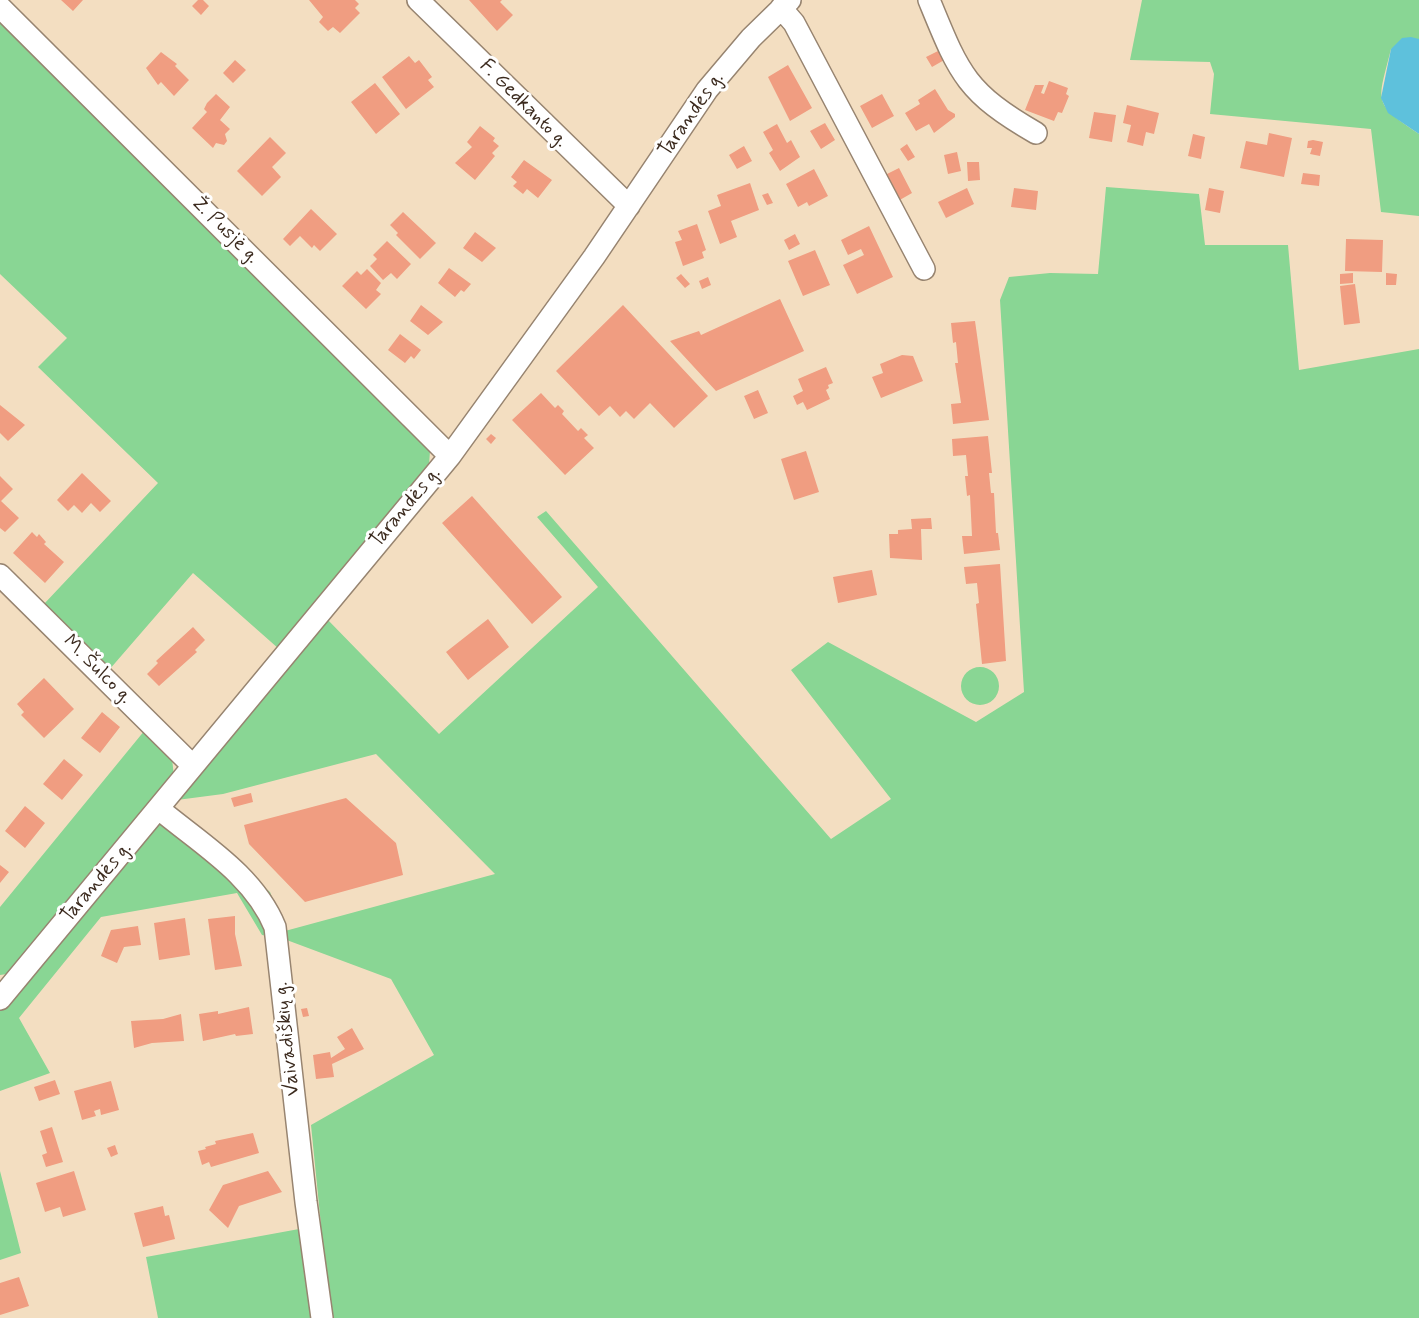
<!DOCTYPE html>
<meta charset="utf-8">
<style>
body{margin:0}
canvas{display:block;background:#f3dec1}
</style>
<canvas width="1419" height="1318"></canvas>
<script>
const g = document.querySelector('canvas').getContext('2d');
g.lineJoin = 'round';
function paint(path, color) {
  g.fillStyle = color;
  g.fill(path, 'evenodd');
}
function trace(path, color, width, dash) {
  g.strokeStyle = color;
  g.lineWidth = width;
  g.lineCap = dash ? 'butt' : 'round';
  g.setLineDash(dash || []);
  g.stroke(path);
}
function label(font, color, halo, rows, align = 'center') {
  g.font = font + ' Mynerve,sans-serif';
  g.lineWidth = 6;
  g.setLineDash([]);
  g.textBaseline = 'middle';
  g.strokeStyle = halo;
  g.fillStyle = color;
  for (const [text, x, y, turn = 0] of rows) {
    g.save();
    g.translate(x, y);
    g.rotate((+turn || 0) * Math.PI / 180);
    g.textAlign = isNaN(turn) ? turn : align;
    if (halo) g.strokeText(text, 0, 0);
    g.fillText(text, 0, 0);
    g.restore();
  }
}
paint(new Path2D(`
 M1142,0h277v39l-28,10c-13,53 -20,53 28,85v82l-38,-4 -10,-83 -161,-15 4,-40 -4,-12 -80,-2z
 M0,20l430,431 -1,14 -150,184 -86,-76 -84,97 -65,-66 114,-121 -120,-116 29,-29 -67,-64z
 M1106,187l93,7 6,51h83l11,125 120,-21v969h-1261l-12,-61 175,-32 -10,-100 123,-70 -43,-76 -107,-40 -22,-4 -25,-42 -136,24 -82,101 31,55 -50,18v-80l171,-204 99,85 15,39 210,-57 -119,-120 -153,40 -46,6 150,-181 112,115 159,-147 -61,-70 9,-6 285,328 60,-40 -100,-129 37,-28 148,80 48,-30 -24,-392 9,-23 41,-4 48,1z
 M961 686a19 19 0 1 1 38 0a19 19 0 1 1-38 0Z
 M145,730l27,28 2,19 -160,196 -14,2v-68z
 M0,1171l21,82 -21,7z`), '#89d694');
paint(new Path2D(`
 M1411,37l8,2v95l-31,-21 -7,-15 10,-49 11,-11z`), '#5ec1dc');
paint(new Path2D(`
 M61,0h22l-10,11z
 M198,0h5l6,6 -8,9 -9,-9z
 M309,0h46l4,4 -4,4 5,5 -20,20 -7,-6 -5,4 -9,-9 4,-5z
 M469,0h33l-2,2 13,13 -16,16z
 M940,50l6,9 -14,8 -6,-10z
 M161,52l16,12 -2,2 14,14 -15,16 -13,-14 -3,3 -12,-17z
 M409,56l6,7 4,-3 13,17 -4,3 6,7 -28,22 -24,-32z
 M235,60l11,10 -13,13 -10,-10z
 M788,65l24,43 -22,13 -22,-44z
 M1049,81l19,7 -2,6 3,2 -7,17 -4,-1 -4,9 -29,-11 10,-25h9l-3,8 3,1z
 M375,83l25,31 -24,20 -25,-32z
 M935,89l13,21 7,4v3l-21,16 -5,-9 -13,7 -11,-18 15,-9 -2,-4z
 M216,94l14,13 -10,13 10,9 -5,5 2,7 -3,4 -8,-2 -3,5 -21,-20 15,-16 -3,-3 3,-6z
 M882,94l12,22 -22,12 -12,-22z
 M1127,105l32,8 -5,21 -8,-2 -3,14 -16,-4 4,-17 -8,-2z
 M1094,112l22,3 -4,27 -23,-4z
 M825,123l10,17 -14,9 -11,-18z
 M777,124l10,19 4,-3 9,17 -20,14 -11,-18 4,-3 -10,-18z
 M480,126l15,12 -2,3 6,5 -7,7 3,3 -20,24 -20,-17 17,-16 -5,-5z
 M1269,133l23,5 -8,39 -44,-9 6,-27 21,4z
 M1193,134l12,3 -4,22 -13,-3z
 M270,137l16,16 -14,14 9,10 -19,19 -25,-25z
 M1313,140l10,2 -3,14 -10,-2 2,-6h-5l1,-7z
 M907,144l8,13 -7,4 -8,-12z
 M744,146l8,15 -15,8 -8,-14z
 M957,152l4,19 -13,3 -4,-19z
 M524,160l28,20 -14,18 -11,-9 -4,5 -10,-8 4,-4 -6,-5z
 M967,162h12l1,18 -12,1z
 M899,168l13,25 -14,8 -13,-26z
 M814,169l14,27 -19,10 -2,-4 -9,5 -12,-23z
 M1303,173l17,2 -1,11 -18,-2z
 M750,183l9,27 -28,11 6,16 -17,7 -12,-33 13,-5 -4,-11z
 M967,188l7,16 -28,14 -8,-16z
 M1014,188l24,3 -2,19 -25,-3z
 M1209,188l15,3 -4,22 -15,-3z
 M768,193l5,10 -6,2 -5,-10z
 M311,209l26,25 -17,17 -6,-6 -2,3 -12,-12 -10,10 -7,-7z
 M403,212l33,31 -16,16 -24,-24 2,-2 -8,-8z
 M697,224l9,26 -4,2 2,6 -21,8 -8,-24 7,-2 -4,-9z
 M869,226l24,51 -36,17 -14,-29 21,-10 -3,-6 -13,6 -7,-15z
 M475,232l21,16 -14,14 -19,-14z
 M795,234l5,10 -11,6 -5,-10z
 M1346,239l37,1 -1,32 -37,-1z
 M387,241l24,23 -14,15 -6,-6 -8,7 -13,-14 7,-7 -4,-4z
 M815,250l15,35 -27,11 -15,-35z
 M449,268l22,16 -7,8 -3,-2 -6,7 -17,-14z
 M367,269l14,14 -5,7 5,4 -15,15 -24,-23 15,-15 4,4z
 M1353,273v10l-13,1v-10z
 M1386,273l11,1 -1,11h-10z
 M681,274l9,10 -5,4 -9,-10z
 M708,277l3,8 -9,4 -3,-8z
 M1355,284l5,39 -16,2 -4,-39z
 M780,299l24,52 -88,40 -46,-50 29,-10 2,4z
 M421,305l22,17 -15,13 -18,-14z
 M623,305l85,91 -34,32 -24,-25 -16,16 -8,-8 -6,6 -10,-11 -11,10 -43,-45z
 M975,321l14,99 -36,4 -2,-20 10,-1 -6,-40h3l-2,-21 -3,1 -2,-20z
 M400,334l21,16 -7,9 -3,-3 -6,7 -17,-13z
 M902,355l11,1 10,25 -42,17 -9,-21 11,-4 -3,-9z
 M826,367l7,16 -5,2 1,3 -3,2 4,9 -23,11 -4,-8 -6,3 -4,-9 10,-5 -5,-12z
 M758,390l10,23 -14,6 -10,-23z
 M541,393l14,15 3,-3 6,6 -2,3 16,17 3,-3 7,7 -4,3 10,10 -29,27 -53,-55z
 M0,405l25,20 -17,16 -8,-8z
 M491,434l5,4 -5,6 -5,-5z
 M988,436l4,37h-3l2,20h3l2,40h2l2,17 -36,4 -2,-18h10l-2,-41 -3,1 -2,-20h3l-2,-21 -13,1 -1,-17z
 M806,451l13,41 -25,8 -13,-41z
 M82,473l29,28 -11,11 -9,-9 -9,10 -8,-8 -6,6 -11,-11z
 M0,476l13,13 -12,12 18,17 -14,14 -5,-4z
 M472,496l90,101 -30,27 -90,-101z
 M931,518l1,11h-11l1,31 -32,-2 -1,-24h9v-4l14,-1 -1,-10z
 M32,532l5,5 2,-3 7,8 -2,2 20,18 -19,21 -32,-30z
 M1000,564l6,97 -24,3 -6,-60 3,-1 -2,-20 -11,1 -2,-17z
 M872,570l5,25 -39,8 -5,-26z
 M488,619l21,28 -41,33 -22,-28z
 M193,627l12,13 -10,10 2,2 -38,34 -12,-12 11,-11 -2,-2z
 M44,678l30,31 -30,29 -23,-23 3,-3 -7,-8z
 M102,712l18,15 -20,26 -19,-15z
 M64,759l19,16 -21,25 -19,-16z
 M251,793l2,9 -19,5 -3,-9z
 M346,798l50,45 7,32 -98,27 -56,-58 -5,-19z
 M25,806l20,17 -20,25 -20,-17z
 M0,865l9,7 -9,11z
 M235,916v18l7,32 -27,4 -7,-51z
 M185,918l5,37 -31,5 -5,-37z
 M138,926l3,19 -17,2 -7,16 -16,-7 10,-26z
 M249,1007l4,27 -17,2 -1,-2 -32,7 -4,-27 19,-3v3z
 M307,1008l2,8 -6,1 -2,-8z
 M181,1014l3,27 -32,2 -18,5 -3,-27 32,-2z
 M352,1028l12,21 -32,15 2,13 -18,2 -3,-24 17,-3 1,6 14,-9 -8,-12z
 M55,1080l5,14 -21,7 -5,-14z
 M111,1081l8,29 -18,5 -1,-6 -6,2 2,5 -14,4 -8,-29z
 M52,1127l11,35 -17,5 -4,-12 5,-2 -7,-22z
 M253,1133l6,20 -48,14 -2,-5 -7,3 -4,-14 8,-2 -1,-2 11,-3 -1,-3z
 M115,1145l3,9 -7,3 -4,-9z
 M74,1171l12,39 -23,7 -3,-10 -15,5 -9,-29z
 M268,1171l14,21 -43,14 -11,22 -19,-18 14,-25z
 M163,1206l2,10 4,-1 6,24 -32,8 -9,-34z
 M19,1277l10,29 -29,9v-32z`), '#f09d81');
const minor = new Path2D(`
 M418,0l211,206
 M929,0c30,73 36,92 107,133
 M0,7l450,449
 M781,8l13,15 130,246
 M0,575l193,191
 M159,809c42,35 95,66 116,118l31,275 16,116
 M0,999l450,-543 144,-199 113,-167 44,-52 39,-38`);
trace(minor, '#978470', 24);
trace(minor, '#fff', 21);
label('20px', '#3b2a1e', '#fff', [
 ["F. Gedkanto g.",523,104,45],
 ["Tarandės g.",692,115,-55],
 ["Ž. Pusjė g.",225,231,45],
 ["Tarandės g.",406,508,-50],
 ["M. Šulco g.",97,670,45],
 ["Tarandės g.",97,883,-50],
 ["Vaivadiškių g.",288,1039,-96]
]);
</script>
